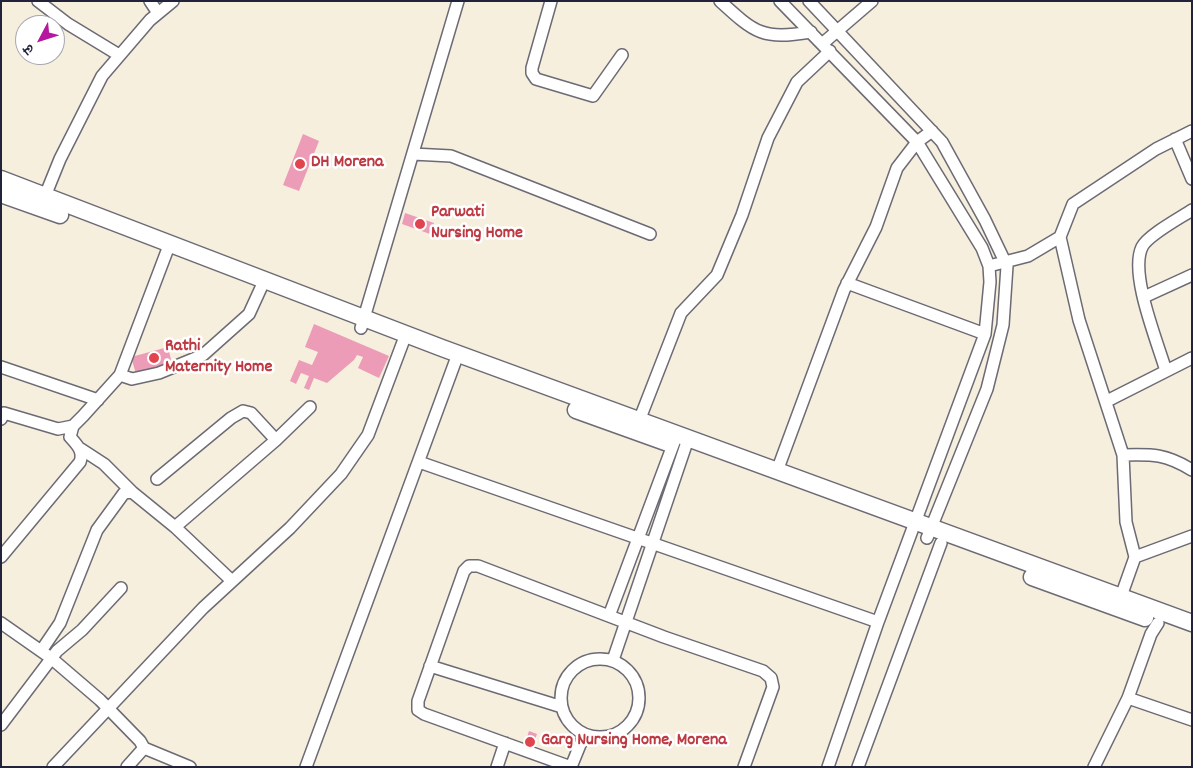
<!DOCTYPE html>
<meta charset="utf-8">
<style>
body{margin:0}
#map{position:relative;width:1193px;height:768px;overflow:hidden;background:#f6efde;font-family:Dekko,"Playpen Sans Deva",sans-serif}
canvas{display:block}
.frame{position:absolute;inset:0;border:2px solid #22223b;pointer-events:none}
.north{position:absolute;left:15px;top:15px;width:50px;height:50px;box-sizing:border-box;background:#fff;border:1px solid #a7a7b1;border-radius:50%;rotate:230deg;font-size:14px;font-weight:700;line-height:20px;text-align:center;color:#22223b}
.north::after{content:'';display:block;margin:auto;width:18px;height:22px;background:#b5179e;clip-path:polygon(50% 0,100% 100%,50% 72%,0 100%)}
</style>
<div id="map">
<canvas width="1193" height="768"></canvas>
<div class="frame"></div>
<div class="north">उ</div>
</div>
<script>
const g = document.querySelector('canvas').getContext('2d');
g.lineJoin = 'round';
function paint(path, color) {
  g.fillStyle = color;
  g.fill(path, 'evenodd');
}
function trace(path, color, width, dash) {
  g.strokeStyle = color;
  g.lineWidth = width;
  g.lineCap = dash ? 'butt' : 'round';
  g.setLineDash(dash || []);
  g.stroke(path);
}
function label(font, color, halo, rows, align = 'center') {
  g.font = font + ' Dekko,sans-serif';
  g.lineWidth = 5;
  g.setLineDash([]);
  g.textBaseline = 'middle';
  g.strokeStyle = halo;
  g.fillStyle = color;
  for (const [text, x, y, turn = 0] of rows) {
    g.save();
    g.translate(x, y);
    g.rotate((+turn || 0) * Math.PI / 180);
    g.textAlign = isNaN(turn) ? turn : align;
    if (halo) g.strokeText(text, 0, 0);
    g.fillText(text, 0, 0);
    g.restore();
  }
}
paint(new Path2D(`
 M303,134l16,7 -20,50 -16,-6z
 M405,213l29,10 -4,11 -28,-10z
 M314,324l75,32 -10,22 -21,-10 5,-11 -6,-2 -3,5 -27,23 -13,-5 -5,12 -5,-2 5,-12 -8,-3 -5,11 -6,-3 9,-21 13,5 6,-13 -13,-5z
 M168,347l4,17 -36,10 -5,-17z
 M529,731l8,3 -4,11 -8,-2z`), '#ed9cb7');
const minor = new Path2D(`
 M38,1l30,23 51,31
 M150,1l8,12
 M551,1l-19,67v5l4,6 57,17 29,-41
 M720,1c35,32 42,39 91,31
 M780,1l137,141 65,106 7,18 1,16 -5,52 -107,288 -50,145
 M809,1l133,141 43,78 22,46 -4,59 -16,64 -60,149
 M822,44l50,-43
 M1175,139l17,40
 M413,154l38,2 199,78
 M43,201l17,-42 42,-83 48,-56 23,-19
 M1060,237l13,-33 83,-55 36,-18
 M989,266l39,-10 32,-19 19,83 44,135
 M847,283l138,51
 M1144,297l48,-22
 M361,328l97,-327
 M1,367l97,33
 M1166,371c-8,-28 -37,-97 -24,-124 6,-12 38,-29 50,-37
 M120,375l12,4 27,-6 44,-18 46,-41 16,-35
 M1107,401l85,-43
 M1,419l3,-6 54,16 15,-3 10,-10 37,-41 50,-132
 M637,426l44,-113 36,-38 25,-60 26,-77 29,-56 33,-31
 M81,449l23,15 28,28
 M419,462l459,160
 M777,471l67,-181 32,-63 21,-59 20,-26 15,-11
 M157,479l74,-61 12,-7 8,2 25,27
 M175,527l101,-87 34,-33
 M1,557l79,-95c4,-11 -3,-17 -10,-25l3,-11
 M1135,557l-9,-35 -3,-67c30,-1 43,-1 69,15
 M1119,602l16,-45 57,-21
 M609,616l67,-179
 M1,623l50,35 49,42 40,41 4,7 46,19
 M41,651l19,-28 37,-93 27,-37 8,-1 43,35 57,54
 M561 698a39 39 0 1 1 78 0a39 39 0 1 1-78 0Z
 M613,660l75,-221
 M430,666l132,41
 M1128,698l64,22
 M1,725l56,-74 25,-21 39,-42
 M53,767l150,-159 87,-80 51,-54 27,-39 38,-101
 M127,767l17,-19
 M306,767l152,-413
 M497,767l8,-24
 M571,767l-147,-53 -6,-4v-9l46,-130 5,-5h9l186,71 99,34 8,7 2,9 -29,80
 M571,767l13,-32
 M858,767l83,-224
 M1094,767l34,-69 23,-64 7,-11`);
const highway = new Path2D(`
 M1,179l441,169 750,275
 M1,194l59,21
 M576,410l92,33
 M1032,577l113,41`);
trace(minor, '#6c6a74', 14);
trace(highway, '#6c6a74', 19);
trace(minor, '#fff', 11);
trace(highway, '#fff', 16);
for (const [x, y, r, color] of [
 [300,164,6,"#e0444e"],
 [420,224,6,"#e0444e"],
 [154,358,6,"#e0444e"],
 [530,742,6,"#e0444e"]
]) {
  const dot = new Path2D();
  dot.arc(x, y, r, 0, 2 * Math.PI);
  g.fillStyle = color;
  g.fill(dot);
  trace(dot, '#fff', 2);
}
label('bold 18px', '#be3a42', '#fff', [
 ["DH Morena",311,164],
 ["Parwati",431,214],
 ["Nursing Home",431,235],
 ["Rathi",165,348],
 ["Maternity Home",165,369],
 ["Garg Nursing Home, Morena",541,742]
], 'left');
</script>
